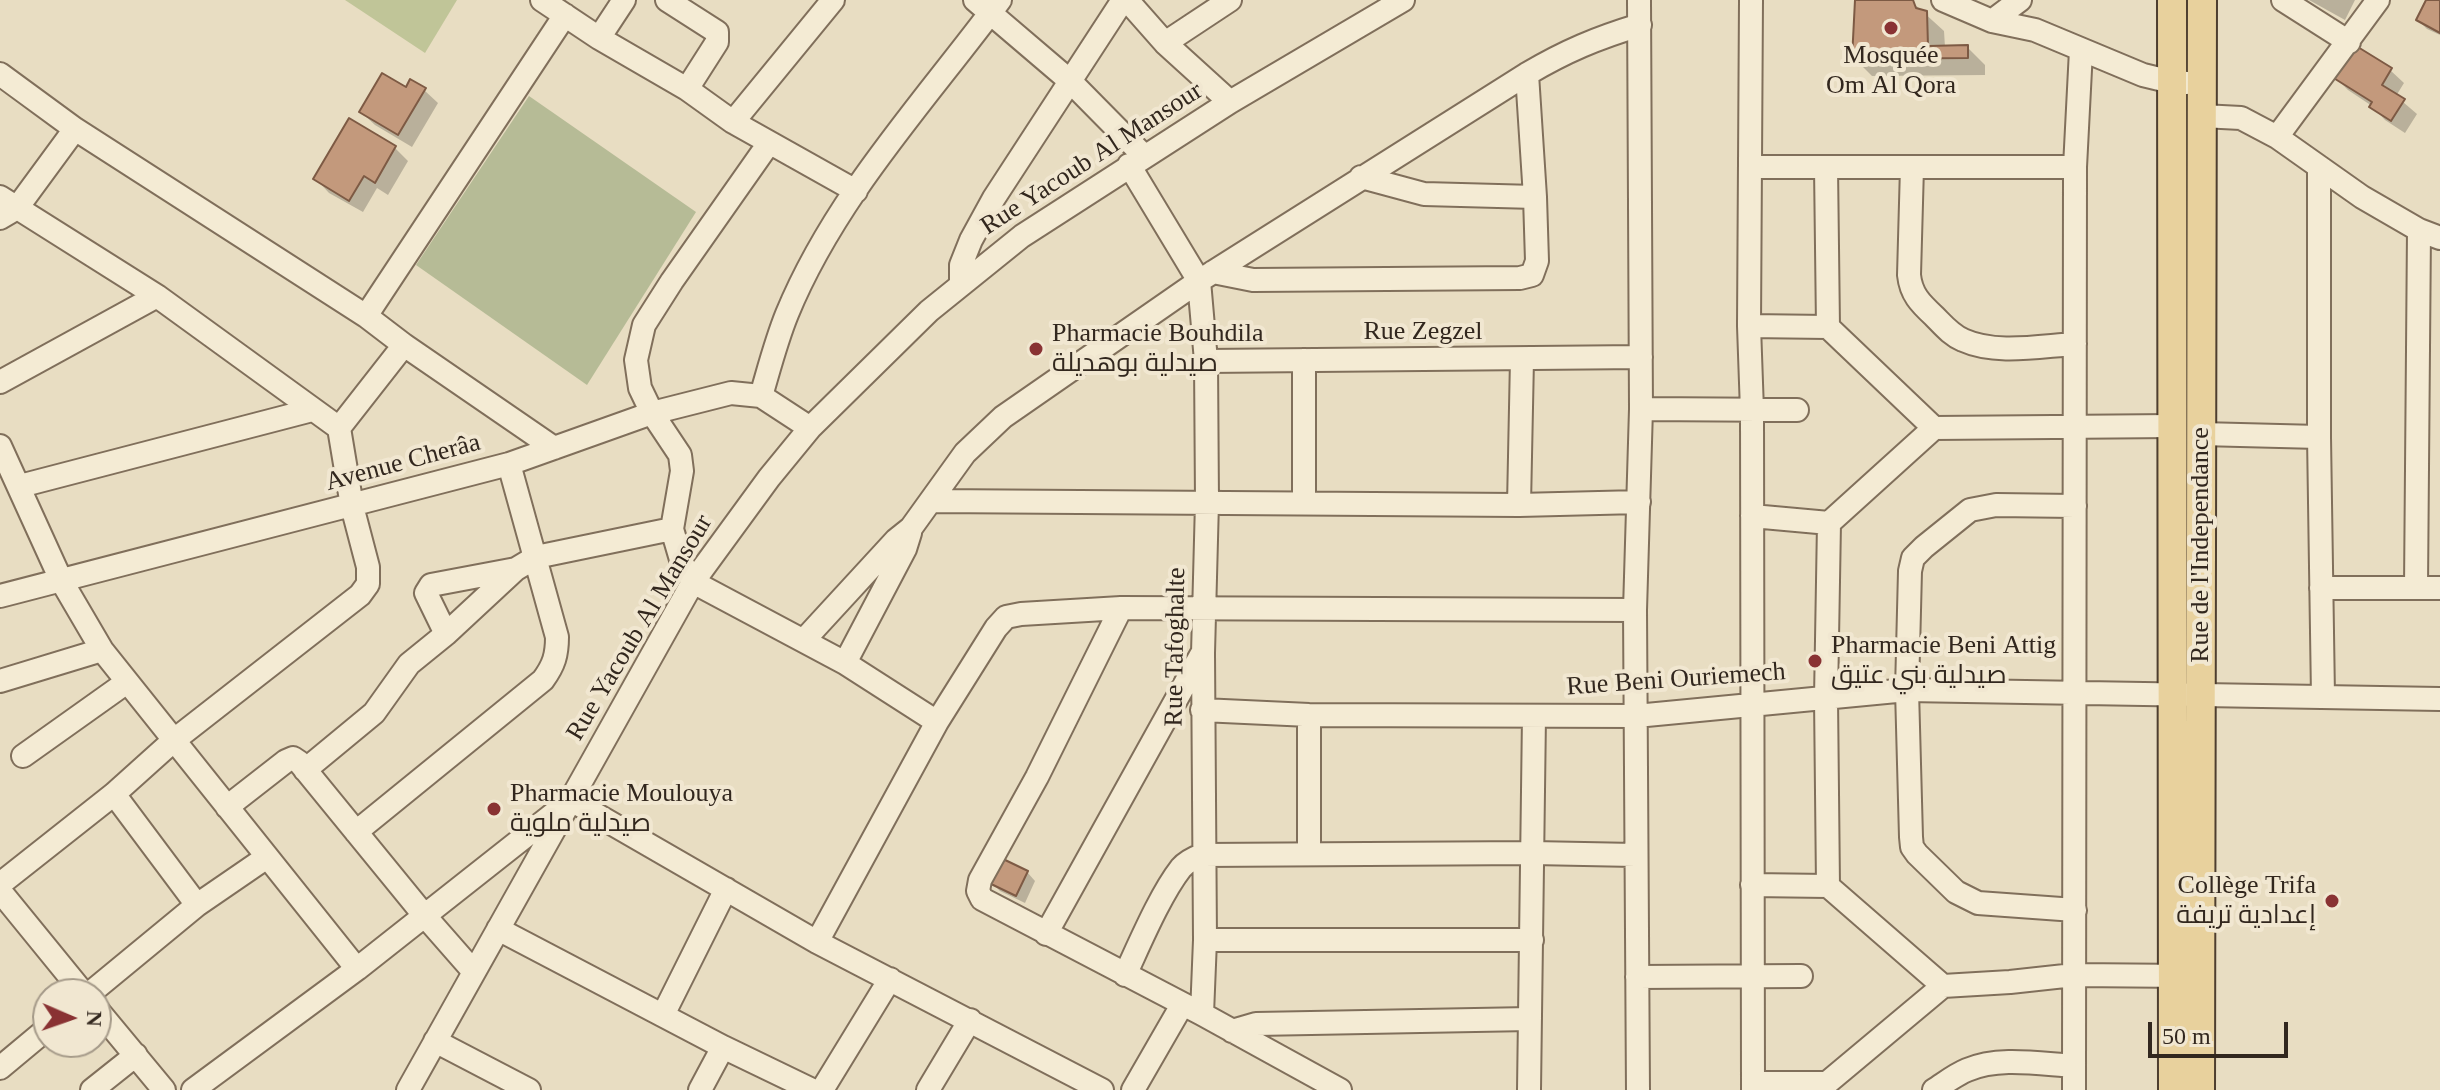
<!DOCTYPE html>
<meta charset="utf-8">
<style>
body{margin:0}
#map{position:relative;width:2440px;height:1090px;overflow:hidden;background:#e8ddc2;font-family:"Times New Roman",serif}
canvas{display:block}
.north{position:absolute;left:32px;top:978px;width:80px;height:80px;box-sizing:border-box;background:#f1e7d1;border:2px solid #a59a89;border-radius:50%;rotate:92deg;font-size:22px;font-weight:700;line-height:32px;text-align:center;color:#32271e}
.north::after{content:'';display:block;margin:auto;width:28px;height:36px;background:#893233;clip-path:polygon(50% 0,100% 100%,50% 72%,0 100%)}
.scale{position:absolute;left:2148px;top:1022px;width:140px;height:36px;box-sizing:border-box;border:4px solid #32271e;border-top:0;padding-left:10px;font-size:24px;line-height:28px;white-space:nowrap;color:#32271e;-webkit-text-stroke:6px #f1e7d1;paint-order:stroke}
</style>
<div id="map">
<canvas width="2440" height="1090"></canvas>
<div class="north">N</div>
<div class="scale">50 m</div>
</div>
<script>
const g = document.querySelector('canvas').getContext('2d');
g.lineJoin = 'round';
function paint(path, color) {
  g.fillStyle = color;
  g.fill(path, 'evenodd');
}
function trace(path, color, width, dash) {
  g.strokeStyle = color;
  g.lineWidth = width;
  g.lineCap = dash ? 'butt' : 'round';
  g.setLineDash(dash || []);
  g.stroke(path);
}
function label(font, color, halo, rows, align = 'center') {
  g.font = font + ' "Times New Roman",Cairo,serif';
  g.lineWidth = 8;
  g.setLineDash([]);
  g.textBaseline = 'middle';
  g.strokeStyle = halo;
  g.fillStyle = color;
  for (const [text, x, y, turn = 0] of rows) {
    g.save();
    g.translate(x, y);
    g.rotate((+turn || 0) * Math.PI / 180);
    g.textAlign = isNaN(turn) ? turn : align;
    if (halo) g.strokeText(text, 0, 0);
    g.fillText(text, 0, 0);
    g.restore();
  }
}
paint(new Path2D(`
 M345,0h112l-32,53z`), '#c0c598');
paint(new Path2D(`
 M529,96l167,116 -109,173 -171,-120z`), '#b6bb96');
paint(new Path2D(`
 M1857,0l54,1 33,30 1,16h22l18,18v10l-113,1 -18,-18z
 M2309,0h46l-10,20z
 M2429,0h11v35l-13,-6 -9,-9z
 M2390,70l14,13 -8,13 21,18 -12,19 -20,-13 -13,-14 -24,-16 -13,-13z
 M406,90h18l14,13 -26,44 -37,-22 -14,-13z
 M395,148l13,13 -20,34 -11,-7 -14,24 -34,-19 -13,-14z
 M1027,872l8,9 -10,22 -25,-12 -9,-9z`), '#0003');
const building = new Path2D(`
 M1855,0h58l3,8 11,3 1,35 40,-1v13l-116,1z
 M2426,0h14v33l-24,-13z
 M2353,44l39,24 -10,17 23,14 -14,22 -22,-14 3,-5 -40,-25z
 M382,73l24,14 4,-8 16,9 -28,47 -39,-23z
 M349,118l47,28 -21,37 -11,-7 -15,25 -36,-22z
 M1001,858l27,13 -12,25 -27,-13z`);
paint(building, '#c3997c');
trace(building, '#7d5a44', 2);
const minor = new Path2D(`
 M542,0l57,38 88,51 46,33 123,69
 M667,0l50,32v10l-30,47
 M975,0l95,81 74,75
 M1127,0l38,43 65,59
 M1751,0l-2,326 3,85 1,679
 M1943,0l49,21 43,9 108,45 29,7 15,1
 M2283,0l66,42
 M1992,21l28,-21
 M599,38l25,-38
 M1165,43l65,-43
 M0,74l75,55 291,187 38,29 150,103
 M2202,116l39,2 36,19 85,60 57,33 21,8
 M733,122l100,-122
 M2277,137l101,-137
 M769,143l-97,138 -28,44 -8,35 4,28 12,25 28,42 2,16 -10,58 10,34 11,19 152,81 92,59
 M1129,165l70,116 7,80 1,141 -4,151 2,287 -3,74
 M1751,167h324
 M1826,167l2,160
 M1912,167l-3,108c2,19 11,28 25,41 9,9 17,19 29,24 33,15 77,6 112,4
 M2319,168v269l4,259
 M1361,177l63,17 111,3
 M0,197l157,99 182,132 13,78 16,61v17l-8,11 -187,146 -59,53 -114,90
 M0,218l17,-10 58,-79
 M1213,272l40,8 267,-2 12,-3 5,-14 -2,-64 -8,-123
 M961,283v-18l10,-25 23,-42 129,-198
 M366,316l199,-301
 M1749,326l79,1 106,101 -105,95 -77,-7
 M1304,360v143
 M1206,361l435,-4
 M0,382l157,-86
 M761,396c8,-27 15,-55 26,-82 48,-117 138,-213 213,-314
 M1641,409l156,1
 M339,428l65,-83
 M1934,428l239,-2
 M2201,434l118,3
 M0,446l61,134 41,70 255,319
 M20,486l292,-76
 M933,501l586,4 120,-3
 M1519,505l3,-146
 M2075,506l-79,-1 -26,5 -46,37 -11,11 -3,13 -3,119 4,147 1,10 5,7 39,38 22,11 97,7
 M2321,588h119
 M2416,588l3,-358
 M0,596l509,-132 143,-51 79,-20 30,3 49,32
 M1121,608l-84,169 -57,103 -2,11 4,8 220,115 138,76
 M446,634l-20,-41 5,-8 85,-16
 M804,640l92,-100 15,-12 54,-75 38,-36 196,-136 328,-207c39,-23 70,-36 113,-49
 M845,663l60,-114 5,-16
 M0,681l102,-31
 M1202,710l107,5 327,1 271,-26 533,9
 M1309,715v138
 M23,756l104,-74
 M305,770l69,-57 35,-49 37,-30 70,-65 20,-12 136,-28
 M114,794l83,111
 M571,800l246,142 285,148
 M227,807l59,-46 7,-3 6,4 125,153 50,57
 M356,832l187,-152c11,-15 14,-25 14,-43l-48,-173
 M1752,885l76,1 115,100 -116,97h-74
 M1828,886l-2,-188 3,-175
 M0,891l84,103
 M498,929l225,118
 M1046,934l155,-279
 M1205,940h327
 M817,942l120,-220 59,-94 10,-11 15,-3 100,-6 514,2
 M1125,975c15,-32 35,-80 56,-107 6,-7 13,-10 21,-13l331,-2 102,2
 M1637,977l164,-1
 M1943,986l67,-4 64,-7 115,1
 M89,994l108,-89 70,-48
 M96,1008l68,82
 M663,1015l63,-126
 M1232,1031l24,-7 274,-5
 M435,1041l94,49
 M0,1068l48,-40
 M92,1090l44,-35
 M193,1090l164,-121 204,-161
 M408,1090l285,-508 76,-104 41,-50 119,-117 93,-75 208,-134 173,-102
 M700,1090l23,-43 89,43
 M822,1090l68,-111
 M928,1090l42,-70
 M1133,1090l49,-85
 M1529,1090l5,-374
 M1638,1090l-3,-480 6,-201 -2,-409
 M1934,1090c11,-7 21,-15 33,-20 32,-14 73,-6 107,-4
 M2074,1090l1,-923 6,-117`);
const major = new Path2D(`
 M2172,0l1,1090
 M2200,1090l2,-1090`);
trace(minor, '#806f5b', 26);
trace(major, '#4e3e2f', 32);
trace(minor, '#f4ebd4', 22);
trace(major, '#e8d19d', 28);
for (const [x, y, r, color] of [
 [1891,28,8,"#893233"],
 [1036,349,8,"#893233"],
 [1815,661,8,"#893233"],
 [494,809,8,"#893233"],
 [2332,901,8,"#893233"]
]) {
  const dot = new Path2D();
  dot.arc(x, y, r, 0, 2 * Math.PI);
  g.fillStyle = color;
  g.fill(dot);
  trace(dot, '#f1e7d1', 3);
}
label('26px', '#32271e', '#f1e7d1', [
 ["Mosquée",1891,56,"center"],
 ["Om Al Qora",1891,86,"center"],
 ["Pharmacie Bouhdila",1052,334],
 ["صيدلية بوهديلة",1052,364],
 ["Pharmacie Beni Attig",1831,646],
 ["صيدلية بني عتيق",1831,676],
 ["Pharmacie Moulouya",510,794],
 ["صيدلية ملوية",510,824],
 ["Collège Trifa",2316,886,"right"],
 ["إعدادية تريفة",2316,916,"right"]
], 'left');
label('26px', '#32271e', '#f1e7d1', [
 ["Rue Yacoub Al Mansour",1092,159,-33],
 ["Rue Zegzel",1423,332],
 ["Avenue Cherâa",403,463,-15],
 ["Rue de l'Independance",2201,545,-90],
 ["Rue Yacoub Al Mansour",640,628,-59],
 ["Rue Tafoghalte",1176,647,-89],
 ["Rue Beni Ouriemech",1676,680,-4]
]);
</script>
